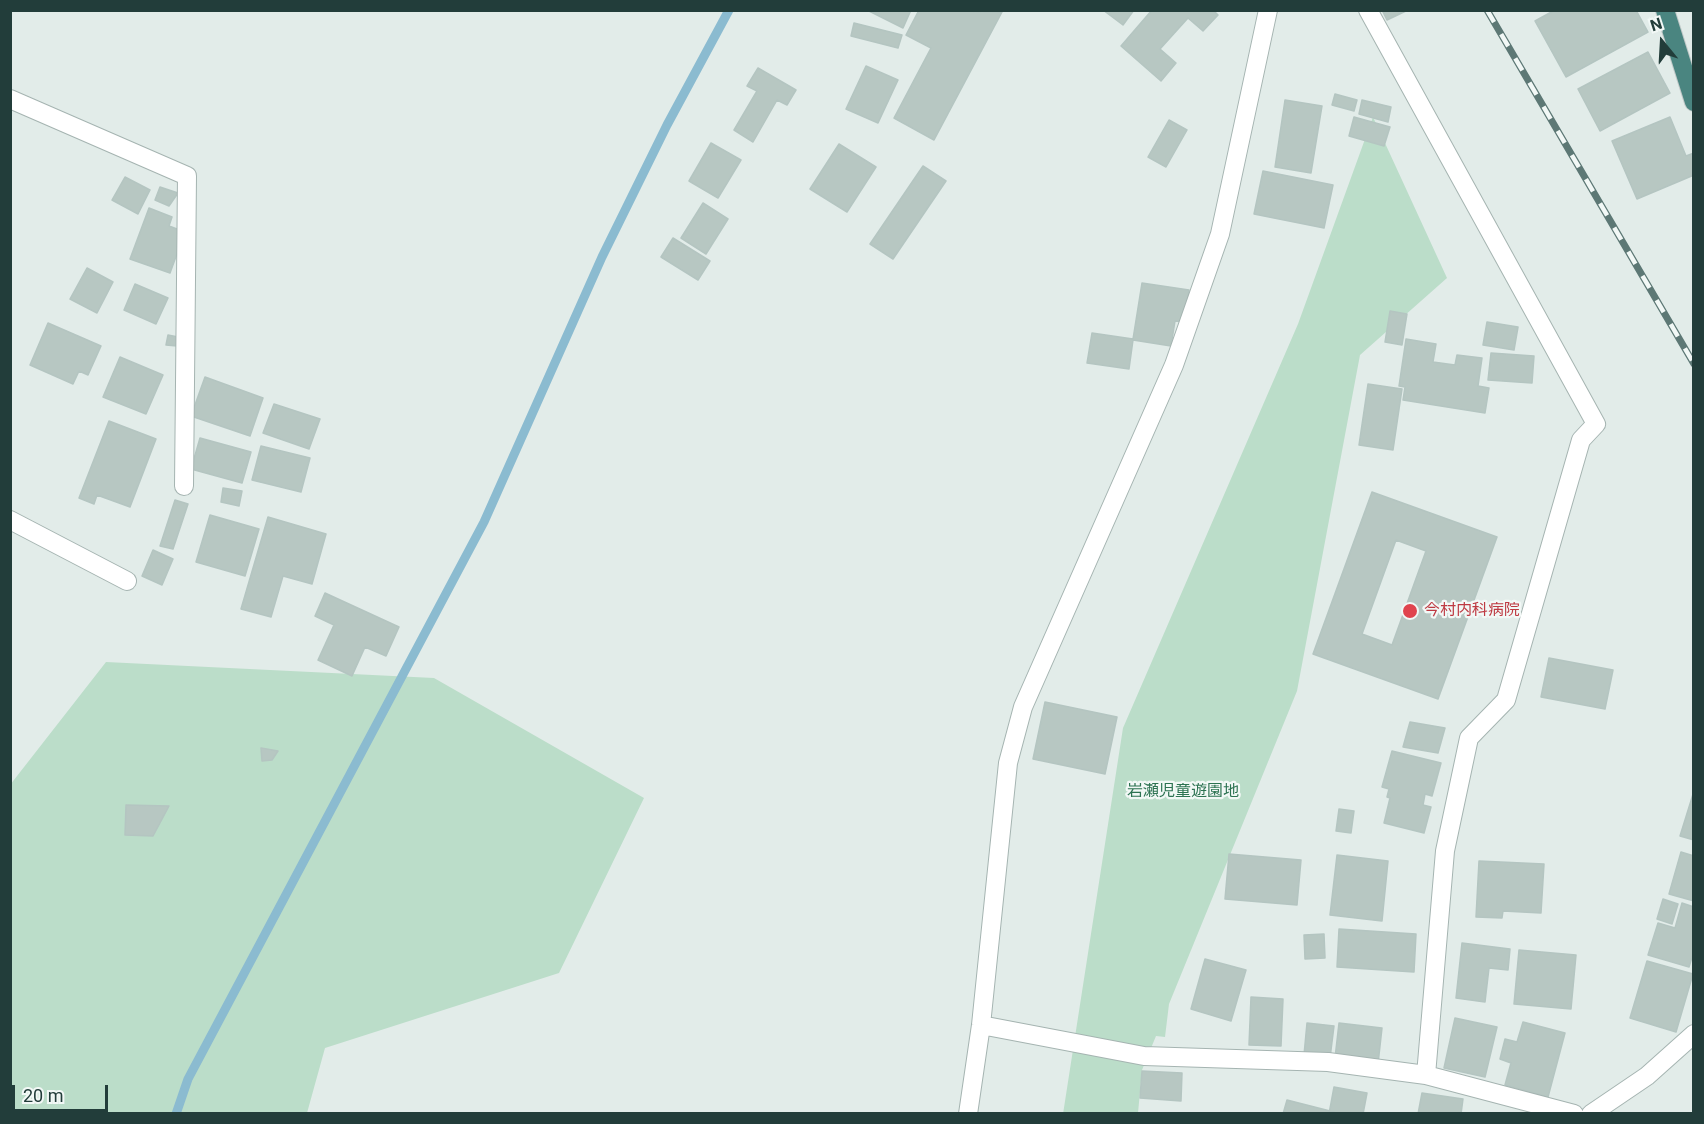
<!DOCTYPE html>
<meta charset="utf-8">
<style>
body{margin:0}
#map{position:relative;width:1704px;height:1124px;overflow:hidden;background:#e2ece9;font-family:Roboto,sans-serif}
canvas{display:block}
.frame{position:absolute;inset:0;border:12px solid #223d3a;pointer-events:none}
.north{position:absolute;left:1632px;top:12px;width:60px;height:60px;-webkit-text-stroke:4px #f2f8f6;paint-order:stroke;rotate:342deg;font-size:16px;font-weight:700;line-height:24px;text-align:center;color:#223d3a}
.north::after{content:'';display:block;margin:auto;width:21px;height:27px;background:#223d3a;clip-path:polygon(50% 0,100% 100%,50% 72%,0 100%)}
.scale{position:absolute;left:12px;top:1085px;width:96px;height:27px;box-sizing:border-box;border:3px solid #223d3a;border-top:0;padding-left:8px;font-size:18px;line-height:21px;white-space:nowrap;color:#223d3a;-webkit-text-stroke:4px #f2f8f6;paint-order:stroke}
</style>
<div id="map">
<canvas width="1704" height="1124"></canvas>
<div class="frame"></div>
<div class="north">N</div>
<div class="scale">20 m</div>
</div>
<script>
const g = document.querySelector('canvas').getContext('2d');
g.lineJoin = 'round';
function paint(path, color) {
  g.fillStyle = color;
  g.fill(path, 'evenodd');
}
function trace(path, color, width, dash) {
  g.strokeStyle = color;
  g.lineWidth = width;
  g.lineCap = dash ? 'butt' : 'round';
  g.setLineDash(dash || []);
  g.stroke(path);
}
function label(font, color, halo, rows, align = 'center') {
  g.font = font + ' Roboto,"Noto Sans JP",sans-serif';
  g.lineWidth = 4.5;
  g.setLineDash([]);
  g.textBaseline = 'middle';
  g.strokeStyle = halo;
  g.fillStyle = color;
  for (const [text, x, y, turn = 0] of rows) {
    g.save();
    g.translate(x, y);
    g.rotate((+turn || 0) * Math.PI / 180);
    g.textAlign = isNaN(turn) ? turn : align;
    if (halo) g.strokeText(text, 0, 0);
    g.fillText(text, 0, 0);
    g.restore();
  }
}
paint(new Path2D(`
 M1373,117l74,161 -87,77 -63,336 -128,313 -4,33 -9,-1 -14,34 -4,43 -75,1 60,-386 175,-404z
 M106,662l328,16 210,120 -85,175 -234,75 -18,65 -296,1 -1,-329z`), '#bbddc9');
trace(new Path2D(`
 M176,1114l12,-35 296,-557 118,-265 65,-132 62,-115`), '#8bbbd0', 9);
const building = new Path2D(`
 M867,10h44l-8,18z
 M919,10l83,2 -68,128 -40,-22 37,-70 -25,-13z
 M1103,10h31l-11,15z
 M1152,10h61l5,5 -15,16 -15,-13 -28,31 16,14 -15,18 -40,-35z
 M1382,10h26l-21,10z
 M1555,10h81l12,22 -82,45 -31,-56z
 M854,23l48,12 -4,13 -47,-12z
 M1648,52l22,41 -70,38 -22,-42z
 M866,66l32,14 -20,43 -32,-14z
 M758,68l38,22 -9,15 -10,-5 -24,42 -19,-12 23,-39 -10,-5z
 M1335,94l22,6 -3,11 -22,-6z
 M1285,100l37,6 -11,67 -36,-6z
 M1362,100l29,7 -3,15 -29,-8z
 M1354,117l36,10 -6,19 -35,-10z
 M1670,117l16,39 8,-3v22l-57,24 -25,-58z
 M1169,120l18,10 -21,37 -18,-10z
 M711,143l30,17 -23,38 -29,-17z
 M839,144l37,23 -29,45 -37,-23z
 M923,166l23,15 -53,78 -23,-15z
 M1263,171l70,14 -9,43 -70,-14z
 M125,177l25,13 -12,24 -26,-14z
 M160,187l18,6 -9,13 -14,-6z
 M703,203l25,16 -22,35 -25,-16z
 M149,208l23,9 -3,9 16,6 -15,41 -40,-14z
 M673,238l37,23 -12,19 -37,-23z
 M87,268l26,14 -16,31 -27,-14z
 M1142,283l47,7 -5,32 -9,-1 -4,25 -38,-6 -4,29 -42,-6 5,-30 41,6z
 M135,284l33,14 -12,26 -32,-14z
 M1390,311l17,3 -5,31 -17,-3z
 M1487,322l31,5 -4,23 -31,-5z
 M48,323l53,23 -13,29 -9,-4 -6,13 -43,-19z
 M168,335l10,2 -1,9 -11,-1z
 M1406,339l30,5 -3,18 22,3 2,-10 25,3 -4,28 11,2 -4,25 -82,-13 2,-13 -6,-1z
 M1491,353l43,3 -2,27 -44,-3z
 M120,357l43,18 -17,39 -43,-17z
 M205,377l58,21 -13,38 -59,-20z
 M1368,384l34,5 -9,61 -34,-5z
 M274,404l46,15 -11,30 -46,-16z
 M109,421l47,18 -26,68 -33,-12 -3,9 -15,-6z
 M200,438l51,14 -9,31 -51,-14z
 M261,446l49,12 -9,34 -49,-12z
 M223,488l19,3 -3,15 -18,-4z
 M1372,492l125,45 -59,162 -125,-45zM1396,540l30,11 -34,94 -30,-11z
 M175,500l13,4 -15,45 -13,-3z
 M210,515l49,14 -14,47 -49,-14z
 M268,517l58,17 -14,50 -29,-8 -12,41 -30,-8z
 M153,550l20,9 -11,26 -20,-9z
 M325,593l74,34 -13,29 -21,-9 -13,29 -34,-16 16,-35 -19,-9z
 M1549,658l64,12 -8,39 -64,-12z
 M1045,702l72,15 -12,57 -72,-15z
 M1410,722l35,6 -7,25 -35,-6z
 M261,748l17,3 -6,9 -10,1z
 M1392,751l49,12 -9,33 -7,-2 -2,11 8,2 -7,26 -40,-10 6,-25 -3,-1 2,-8 -7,-2z
 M1694,791v49l-14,-4z
 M126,805l43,1 -16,30 -28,-1z
 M1339,809l15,2 -3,22 -15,-2z
 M1681,852l13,4v45l-25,-7z
 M1229,854l72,6 -4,45 -72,-6z
 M1337,855l51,6 -6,60 -52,-6z
 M1479,861l65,3 -3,49 -38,-2 -1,7 -26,-1z
 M1663,899l15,5 -6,20 -15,-5z
 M1682,903l12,4v44l-5,16 -41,-12 10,-32 17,5z
 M1339,929l77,5 -2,38 -77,-5z
 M1324,934l1,24 -20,1 -1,-24z
 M1462,943l48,6 -2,21 -19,-2 -4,34 -29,-4z
 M1519,950l57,5 -5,54 -57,-5z
 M1205,959l41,11 -15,51 -40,-12z
 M1647,961l46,13 -17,58 -46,-14z
 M1251,997l32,2 -2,47 -32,-1z
 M1455,1018l42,9 -12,50 -41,-9z
 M1523,1022l42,11 -17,64 -43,-12 6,-22 -11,-4 5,-20 12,3z
 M1307,1023l27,3 -4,32 -26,-3z
 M1339,1023l43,5 -4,36 -43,-6z
 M1142,1071l40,2 -1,28 -41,-3z
 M1334,1087l33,6 -4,21h-34z
 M1422,1093l41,6 -2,15h-43z
 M1287,1100l47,12v2h-51z`);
paint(building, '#b7c7c2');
trace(building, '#b4c5c1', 1.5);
const minor = new Path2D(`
 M1368,10l228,414 -15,16 -75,260 -37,38 -24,113 -19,224
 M10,99l177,77 -3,310
 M10,520l117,61
 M981,1025l163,31 184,6 98,13 148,39
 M968,1114l13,-89 27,-262 15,-56 151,-342 46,-131 48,-224
 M1591,1114l56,-38 47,-42`);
const trunk = new Path2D(`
 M1665,10l29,92`);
trace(minor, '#a5b4b1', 20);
trace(trunk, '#c1c9c8', 20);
trace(minor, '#fff', 18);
trace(trunk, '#4a8580', 18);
const rail = new Path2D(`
 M1487,10l207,354`);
trace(rail, '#5d7875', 7);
trace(rail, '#f2f8f6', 4.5, [14]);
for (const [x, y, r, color] of [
 [1410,611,8,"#e0444e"]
]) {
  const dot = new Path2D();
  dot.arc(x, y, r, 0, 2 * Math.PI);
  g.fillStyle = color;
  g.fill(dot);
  trace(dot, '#f2f8f6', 2);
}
label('16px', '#be3a42', '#f2f8f6', [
 ["今村内科病院",1424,611]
], 'left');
label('16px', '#2d7352', '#f2f8f6', [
 ["岩瀬児童遊園地",1183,792]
]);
</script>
